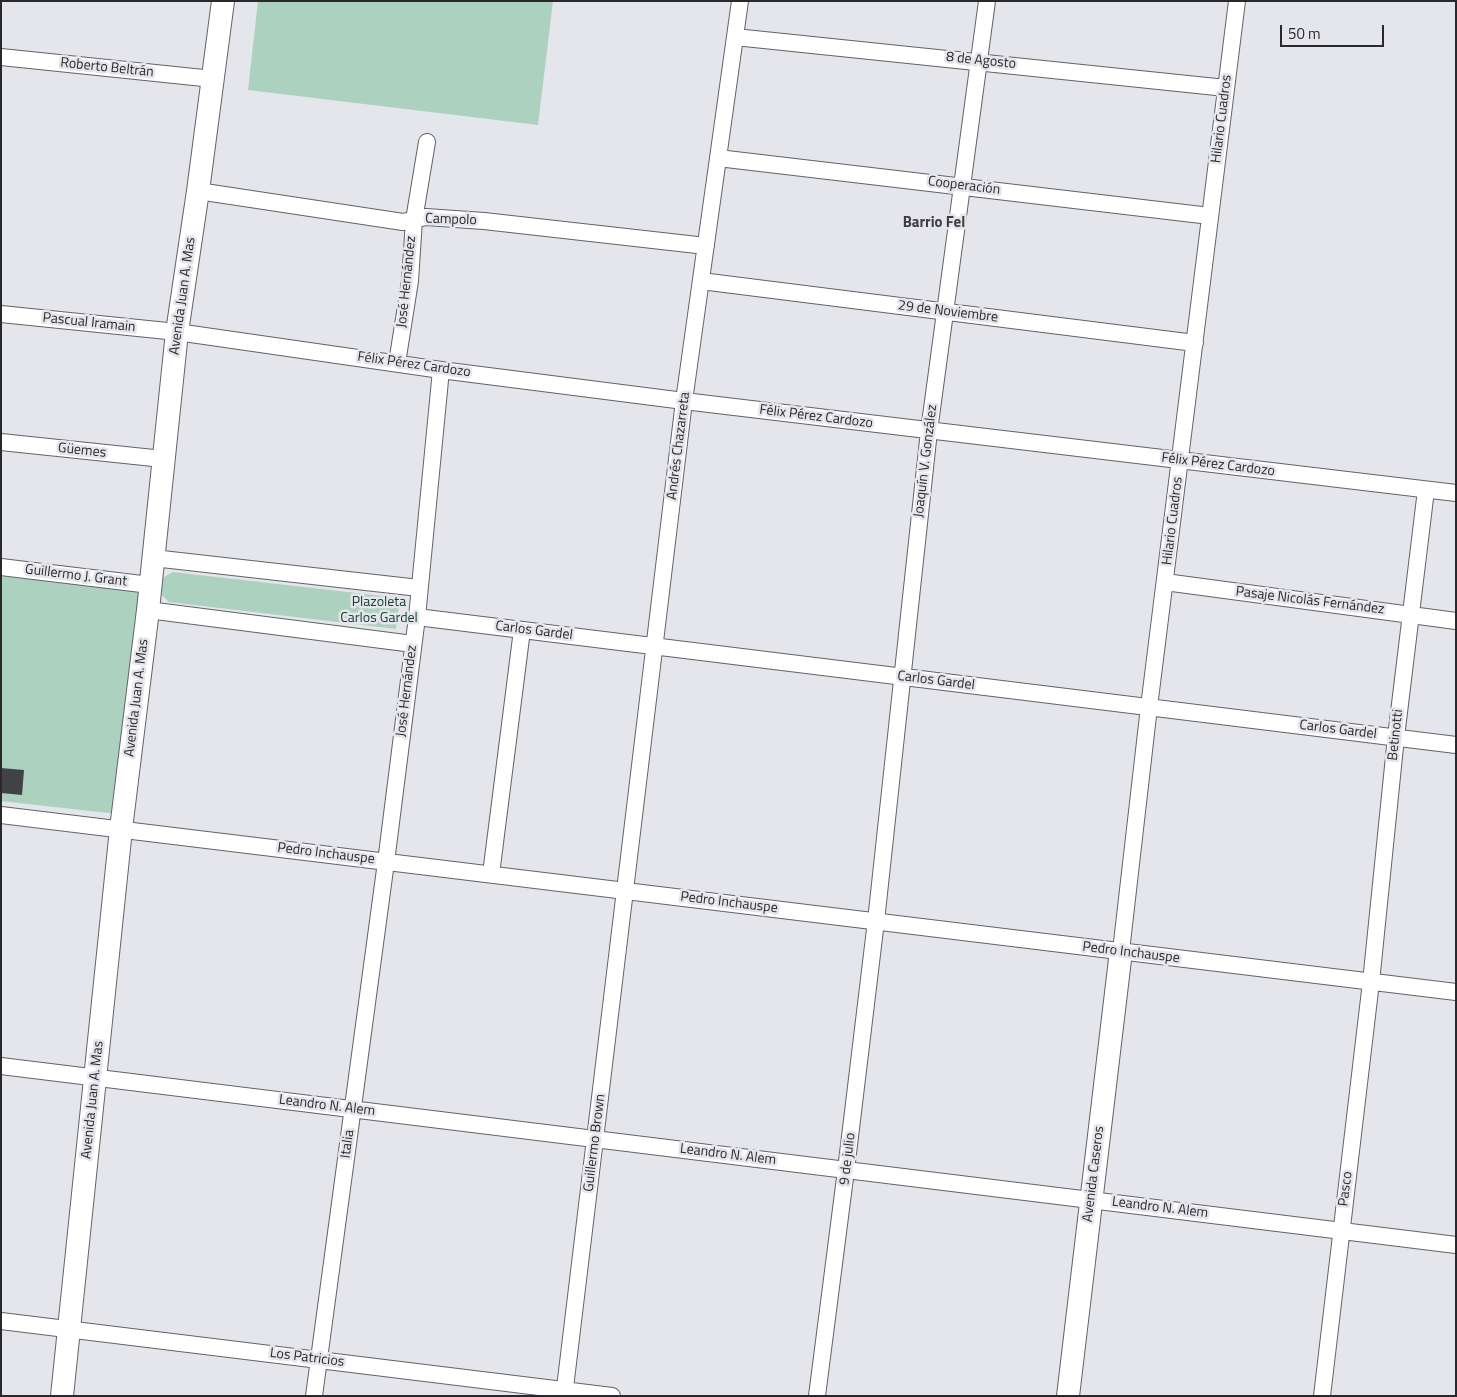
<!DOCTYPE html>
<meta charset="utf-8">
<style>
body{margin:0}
#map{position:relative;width:1457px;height:1397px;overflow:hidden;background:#e5e5ec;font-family:"Titillium Web",sans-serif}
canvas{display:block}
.frame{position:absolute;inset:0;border:2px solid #29292b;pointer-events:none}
.scale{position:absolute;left:1280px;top:25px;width:104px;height:22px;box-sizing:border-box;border:2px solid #29292b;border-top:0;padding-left:6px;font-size:15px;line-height:18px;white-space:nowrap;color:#29292b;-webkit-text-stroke:4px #e5e5ec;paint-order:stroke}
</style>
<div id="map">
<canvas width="1457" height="1397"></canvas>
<div class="frame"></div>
<div class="scale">50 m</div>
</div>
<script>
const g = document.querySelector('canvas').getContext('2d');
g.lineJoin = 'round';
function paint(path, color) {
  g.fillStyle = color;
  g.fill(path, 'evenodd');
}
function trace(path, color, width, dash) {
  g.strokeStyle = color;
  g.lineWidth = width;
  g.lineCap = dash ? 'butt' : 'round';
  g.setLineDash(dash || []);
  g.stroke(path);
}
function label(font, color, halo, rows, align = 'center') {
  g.font = font + ' "Titillium Web",sans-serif';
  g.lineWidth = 5;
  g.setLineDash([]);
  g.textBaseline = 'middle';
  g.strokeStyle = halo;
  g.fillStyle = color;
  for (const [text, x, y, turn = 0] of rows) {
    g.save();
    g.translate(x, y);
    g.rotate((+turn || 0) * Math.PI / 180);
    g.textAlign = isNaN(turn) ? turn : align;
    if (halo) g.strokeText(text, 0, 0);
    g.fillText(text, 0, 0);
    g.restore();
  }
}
paint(new Path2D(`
 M258,1h295l-15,124 -290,-35z
 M173,572l227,26 -4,31 -227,-27 -19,-17z
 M1,576l143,14 -27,224 -116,-13z`), '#acd2bf');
paint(new Path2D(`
 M1,768l23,2 -2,25 -21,-2z`), '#414247');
const street = new Path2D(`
 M735,37l491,51
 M1,57l212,22
 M718,158l492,58
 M198,191l205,31 23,-5 58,4 222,25
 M701,281l494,62
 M1,314l176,18 264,38 243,31 772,92
 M397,363l13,-82 4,-61 13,-78
 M1,442l162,17
 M153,558l266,30
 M1,567l149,18
 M1165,582l291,39
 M148,610l265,34
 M417,617l1039,128
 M1,815l1455,177
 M491,874l31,-244
 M1121,951l28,-244 88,-706
 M1,1066l1455,179
 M1,1321l611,75
 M314,1396l72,-534 31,-245 24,-247
 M564,1396l120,-995 56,-400
 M817,1396l29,-226 30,-249 53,-490 58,-430
 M1322,1396l49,-414 25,-245 30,-247`);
const secondary = new Path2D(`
 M62,1396l59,-567 27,-219 29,-278 21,-141 25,-190
 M1068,1396l53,-445`);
trace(street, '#626268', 18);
trace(secondary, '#626268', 24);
trace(street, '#fff', 16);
trace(secondary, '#fff', 22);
label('14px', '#29292b', '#e5e5ec', [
 ["8 de Agosto",981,61,6],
 ["Roberto Beltrán",107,68,6],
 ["Hilario Cuadros",1222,119,-83],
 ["Cooperación",964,186,7],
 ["Campolo",451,220,2],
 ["José Hernández",407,282,-84],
 ["Avenida Juan A. Mas",183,296,-82],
 ["29 de Noviembre",948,312,7],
 ["Pascual Iramain",89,323,6],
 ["Félix Pérez Cardozo",414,365,8],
 ["Félix Pérez Cardozo",816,417,7],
 ["Andrés Chazarreta",679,446,-83],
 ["Güemes",82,451,6],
 ["Joaquín V. González",926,461,-83],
 ["Félix Pérez Cardozo",1218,465,7],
 ["Hilario Cuadros",1173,521,-83],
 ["Guillermo J. Grant",76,576,7],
 ["Pasaje Nicolás Fernández",1310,601,7],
 ["Carlos Gardel",534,631,7],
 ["Carlos Gardel",936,681,7],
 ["José Hernández",407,691,-83],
 ["Avenida Juan A. Mas",137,698,-83],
 ["Carlos Gardel",1338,730,7],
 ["Betinotti",1396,735,-84],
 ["Pedro Inchauspe",326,854,7],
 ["Pedro Inchauspe",729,903,7],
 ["Pedro Inchauspe",1131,953,7],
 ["Avenida Juan A. Mas",93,1100,-84],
 ["Leandro N. Alem",327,1106,7],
 ["Guillermo Brown",595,1143,-83],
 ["Italia",348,1144,-82],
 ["Leandro N. Alem",728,1155,7],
 ["9 de julio",848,1159,-83],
 ["Avenida Caseros",1094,1174,-83],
 ["Pasco",1346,1189,-83],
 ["Leandro N. Alem",1160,1208,7],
 ["Los Patricios",307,1358,7]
]);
label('14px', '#123f2d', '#e5e5ec', [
 ["Plazoleta",379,603],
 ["Carlos Gardel",379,619]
]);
label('bold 15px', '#3c3c42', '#e5e5ec', [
 ["Barrio Fel",934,223]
]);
</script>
